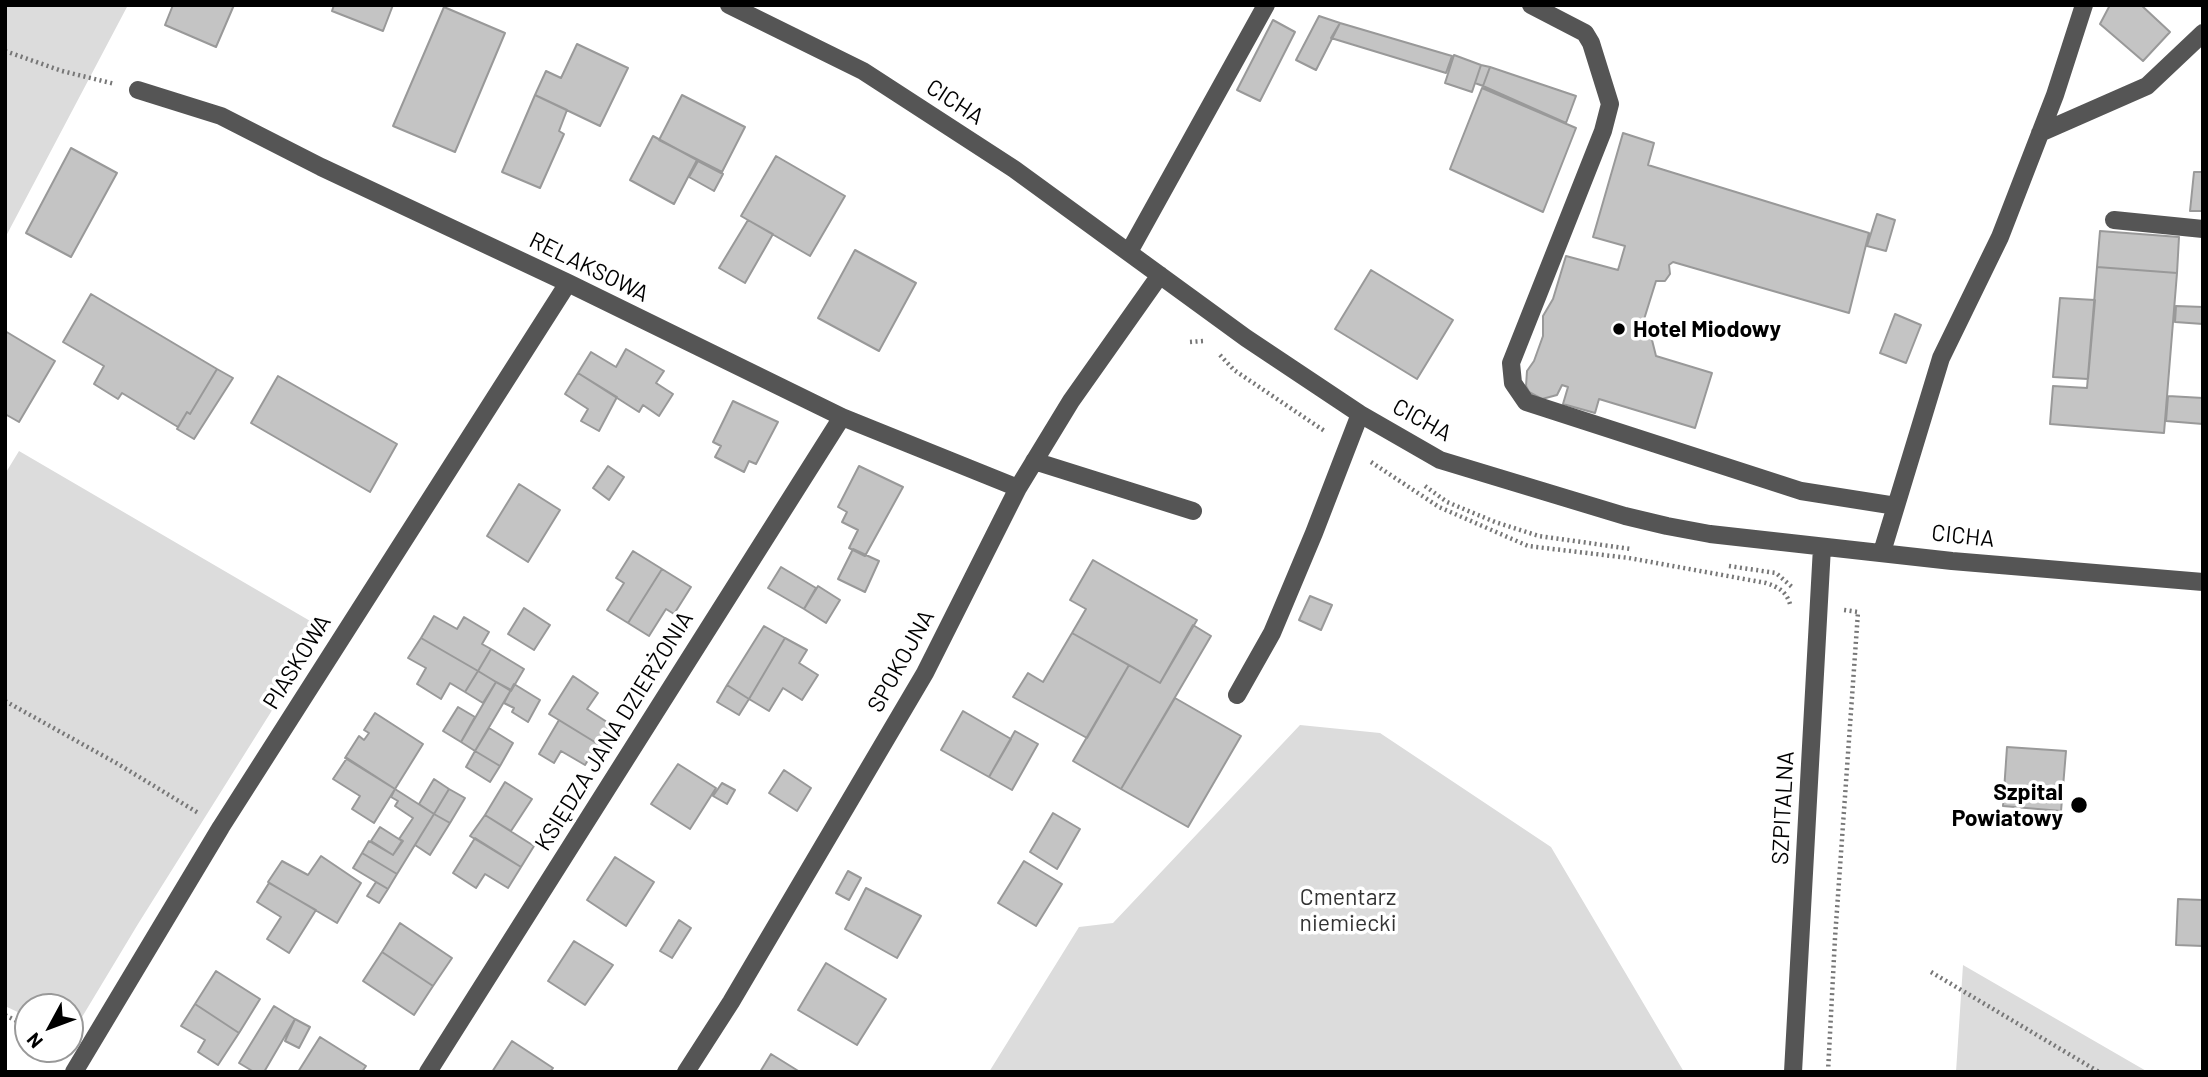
<!DOCTYPE html>
<meta charset="utf-8">
<style>
body{margin:0}
#map{position:relative;width:2208px;height:1077px;overflow:hidden;background:#fff;font-family:Barlow,sans-serif}
canvas{display:block}
.frame{position:absolute;inset:0;border:7px solid #000;pointer-events:none}
.north{position:absolute;left:14px;top:993px;width:70px;height:70px;box-sizing:border-box;background:#fff;border:2px solid #999;border-radius:50%;rotate:229deg;font-size:19px;font-weight:700;line-height:28px;text-align:center;color:#000}
.north::after{content:'';display:block;margin:auto;width:24px;height:32px;background:#000;clip-path:polygon(50% 0,100% 100%,50% 72%,0 100%)}
</style>
<div id="map">
<canvas width="2208" height="1077"></canvas>
<div class="frame"></div>
<div class="north">N</div>
</div>
<script>
const g = document.querySelector('canvas').getContext('2d');
g.lineJoin = 'round';
function paint(path, color) {
  g.fillStyle = color;
  g.fill(path, 'evenodd');
}
function trace(path, color, width, dash) {
  g.strokeStyle = color;
  g.lineWidth = width;
  g.lineCap = dash ? 'butt' : 'round';
  g.setLineDash(dash || []);
  g.stroke(path);
}
function label(font, color, halo, rows, align = 'center') {
  g.font = font + ' Barlow,sans-serif';
  g.lineWidth = 7;
  g.setLineDash([]);
  g.textBaseline = 'middle';
  g.strokeStyle = halo;
  g.fillStyle = color;
  for (const [text, x, y, turn = 0] of rows) {
    g.save();
    g.translate(x, y);
    g.rotate((+turn || 0) * Math.PI / 180);
    g.textAlign = isNaN(turn) ? turn : align;
    if (halo) g.strokeText(text, 0, 0);
    g.fillText(text, 0, 0);
    g.restore();
  }
}
paint(new Path2D(`
 M5,5h123l-123,233z
 M19,451l298,174 -41,79 -138,220 -68,113v-30h-42v10l-23,-11v-532z
 M1300,725l80,8 171,114 133,225h-695l90,-145 34,-4z
 M1963,965l185,107h-192z`), '#dcdcdc');
const building = new Path2D(`
 M173,5h61l-18,42 -51,-22z
 M334,5h59l-10,26 -51,-20z
 M2110,5h31l29,27 -27,29 -43,-37z
 M444,7l61,26 -50,119 -62,-26z
 M1319,16l21,7 -24,47 -20,-10z
 M1273,20l22,12 -35,69 -23,-11z
 M1340,23l112,33 -6,17 -115,-35z
 M577,44l51,24 -28,58 -65,-31 11,-24 15,7z
 M1454,55l27,10 -9,27 -27,-9z
 M1481,65l9,2 -7,19 -8,-3z
 M1490,67l86,29 -10,27 -83,-37z
 M1482,88l94,40 -33,84 -93,-43z
 M535,95l32,15 -8,21 5,3 -24,54 -38,-16z
 M682,95l63,32 -23,45 -63,-32z
 M1623,133l31,10 -6,22 221,68 -20,80 -176,-51 -4,3 1,9 -5,7h-9l-15,48 11,11 4,16 56,17 -17,55 -96,-29 -4,14 -32,-9 5,-17 -6,-2 -5,10 -15,4 -13,-7 -3,-6 1,-15 7,-10 9,-25v-20l10,-17 13,-43 52,14 7,-24 -32,-9z
 M653,136l44,24 -23,44 -44,-24z
 M71,148l46,25 -46,84 -45,-24z
 M776,156l69,40 -35,60 -69,-40z
 M698,161l25,13 -9,17 -25,-14z
 M2194,172h9v39h-13z
 M1877,214l18,6 -9,31 -19,-5z
 M748,220l25,14 -28,49 -26,-15z
 M2100,231l79,6 -2,36 -80,-6z
 M855,250l61,33 -37,68 -61,-33z
 M2097,267l80,6 -13,160 -114,-9 3,-38 34,2z
 M1371,270l82,50 -36,59 -82,-50z
 M91,294l126,75 -27,45 -3,-2 -9,15 -56,-34 -4,6 -24,-15 10,-18 -41,-24z
 M2060,298l35,2 -7,79 -35,-2z
 M2176,306l27,1v17l-28,-2z
 M1895,314l26,11 -15,38 -26,-10z
 M5,331l50,30 -36,61 -14,-8z
 M626,349l38,22 -8,12 17,11 -14,22 -16,-11 -4,7 -61,-39 13,-21 25,15z
 M217,369l16,9 -39,61 -17,-10 10,-17 3,2z
 M578,373l39,24 -18,34 -18,-10 7,-12 -23,-15z
 M278,376l119,68 -27,48 -119,-69z
 M2168,396l35,2v26l-37,-3z
 M733,401l45,21 -22,42 -7,-3 -5,11 -29,-15 6,-11 -8,-4z
 M608,466l16,11 -15,23 -16,-12z
 M859,466l44,21 -38,69 -16,-8 9,-18 -16,-8 5,-10 -9,-5z
 M519,484l41,26 -32,52 -41,-26z
 M853,549l26,12 -14,31 -27,-13z
 M633,551l29,18 -34,54 -21,-13 17,-27 -8,-5z
 M1093,560l104,60 -37,63 -88,-50 14,-24 -16,-9z
 M781,567l35,21 -12,21 -36,-21z
 M662,569l29,18 -17,27 -8,-5 -17,27 -21,-13z
 M818,586l22,14 -14,23 -22,-14z
 M1310,596l22,9 -11,25 -22,-10z
 M524,608l26,17 -16,25 -26,-16z
 M434,616l23,13 7,-12 25,15 -7,12 9,5 -13,22 -57,-33z
 M1193,625l18,11 -90,153 -48,-28 56,-96 31,18z
 M764,626l21,12 -36,61 -22,-14z
 M1072,633l57,32 -42,73 -74,-41 15,-24 15,9z
 M421,638l57,33 -13,21 -15,-9 -9,16 -24,-15 9,-16 -18,-10z
 M785,638l22,12 -8,13 19,12 -16,25 -19,-12 -14,23 -20,-12z
 M491,649l33,20 -13,22 -33,-20z
 M478,671l18,11 -13,21 -18,-11z
 M573,676l25,17 -11,16 23,15 -12,20 -49,-30z
 M496,682l15,8 -36,61 -14,-9z
 M514,684l26,16 -12,22 -16,-10 2,-4 -10,-5z
 M727,685l22,14 -10,16 -22,-13z
 M1175,698l66,38 -53,91 -67,-38z
 M458,707l17,10 -14,25 -18,-11z
 M963,711l48,28 -22,38 -48,-27z
 M375,713l48,31 -28,45 -50,-31 14,-22 5,4 5,-7 -5,-3z
 M559,720l39,24 -13,21 -24,-14 -7,12 -15,-9z
 M489,728l24,15 -13,23 -25,-15z
 M1015,731l23,13 -26,46 -23,-13z
 M2007,747l59,4 -5,60 -58,-5z
 M475,751l25,15 -10,16 -24,-15z
 M347,758l48,31 -21,34 -22,-14 8,-13 -27,-17z
 M678,764l38,24 -26,41 -39,-25z
 M784,770l27,18 -14,23 -28,-18z
 M434,779l15,10 -15,25 -15,-10z
 M505,782l27,17 -21,32 -26,-16z
 M722,783l13,7 -8,14 -14,-8z
 M395,789l39,25 -37,60 -35,-21 7,-12 24,14 10,-14 -4,-2 14,-21 -18,-12 3,-5 -7,-4z
 M449,789l16,9 -15,25 -16,-9z
 M1053,813l27,16 -23,40 -27,-17z
 M434,814l16,9 -20,32 -15,-10z
 M485,815l49,31 -13,21 -51,-31z
 M380,827l22,14 -9,14 -22,-14z
 M475,838l46,29 -13,21 -23,-14 -9,14 -23,-15z
 M362,853l35,21 -9,15 -35,-21z
 M321,856l40,27 -24,40 -69,-41 14,-21 26,14z
 M615,857l39,25 -28,44 -39,-26z
 M1024,861l38,23 -26,42 -38,-23z
 M848,871l13,7 -12,22 -13,-7z
 M376,882l12,7 -9,14 -12,-7z
 M269,883l47,27 -27,43 -22,-14 14,-22 -24,-15z
 M866,888l55,28 -24,42 -52,-29z
 M2178,899l25,1v46l-27,-1z
 M679,920l12,8 -19,30 -12,-7z
 M400,923l52,35 -19,28 -51,-34z
 M574,941l39,24 -28,40 -37,-24z
 M382,952l51,34 -19,29 -51,-34z
 M826,963l60,36 -29,46 -59,-35z
 M216,971l44,28 -21,34 -44,-29z
 M195,1004l44,29 -21,32 -20,-13 7,-12 -24,-14z
 M274,1006l21,13 -31,53h-10l-15,-9z
 M295,1019l15,8 -11,21 -14,-7z
 M320,1037l46,29 -4,6h-64z
 M512,1041l41,27 -3,4h-58z
 M771,1054l29,18h-40z`);
paint(building, '#c4c4c4');
trace(building, '#999', 2);
trace(new Path2D(`
 M5,51l57,20 53,13
 M1190,342l13,-1
 M1220,355l14,15 92,62
 M1371,462l68,45 89,39 101,12 137,25c12,4 20,8 24,21
 M1425,486l22,16 48,20 44,14 92,13
 M1729,566l47,7 16,14
 M5,701l113,63 82,50
 M1931,972l168,100
 M5,1015l23,12
 M1828,1072l7,-134 23,-326 -14,-2`), '#777', 4.5, [2, 3.5]);
trace(new Path2D(`
 M729,5l134,66 151,98 232,169 114,76 80,46 185,56 42,10 43,8 242,27 251,21
 M1531,5l54,28 6,10 19,61 -7,27 -92,232 2,20 13,19 275,89 95,15
 M138,90l83,26 100,51 247,116 274,134 176,71
 M2040,133l107,-47 56,-53
 M2114,220l89,9
 M1129,252l137,-247
 M1034,461l159,50
 M1882,552l59,-194 59,-121 55,-142 29,-90
 M1237,695l35,-62 42,-100 46,-119
 M74,1072l147,-245 347,-544
 M428,1072l414,-655
 M686,1072l45,-70 194,-329 93,-185 53,-87 89,-126
 M1793,1072l29,-525`), '#555', 18);
for (const [x, y, r, color] of [
 [1619,329,7,"#000"],
 [2079,805,9,"#000"]
]) {
  const dot = new Path2D();
  dot.arc(x, y, r, 0, 2 * Math.PI);
  g.fillStyle = color;
  g.fill(dot);
  trace(dot, '#fff', 2.5);
}
label('23px', '#000', '#fff', [
 ["CICHA",955,102,33],
 ["RELAKSOWA",589,267,26],
 ["CICHA",1422,420,29],
 ["CICHA",1963,536,6],
 ["SPOKOJNA",901,661,-61],
 ["PIASKOWA",297,662,-58],
 ["KSIĘDZA JANA DZIERŻONIA",614,731,-58],
 ["SZPITALNA",1783,808,-87]
]);
label('bold 23px', '#000', '#fff', [
 ["Hotel Miodowy",1633,329],
 ["Szpital",2063,792,"right"],
 ["Powiatowy",2063,818,"right"]
], 'left');
label('23px', '#333', '#fff', [
 ["Cmentarz",1348,897],
 ["niemiecki",1348,923]
]);
</script>
